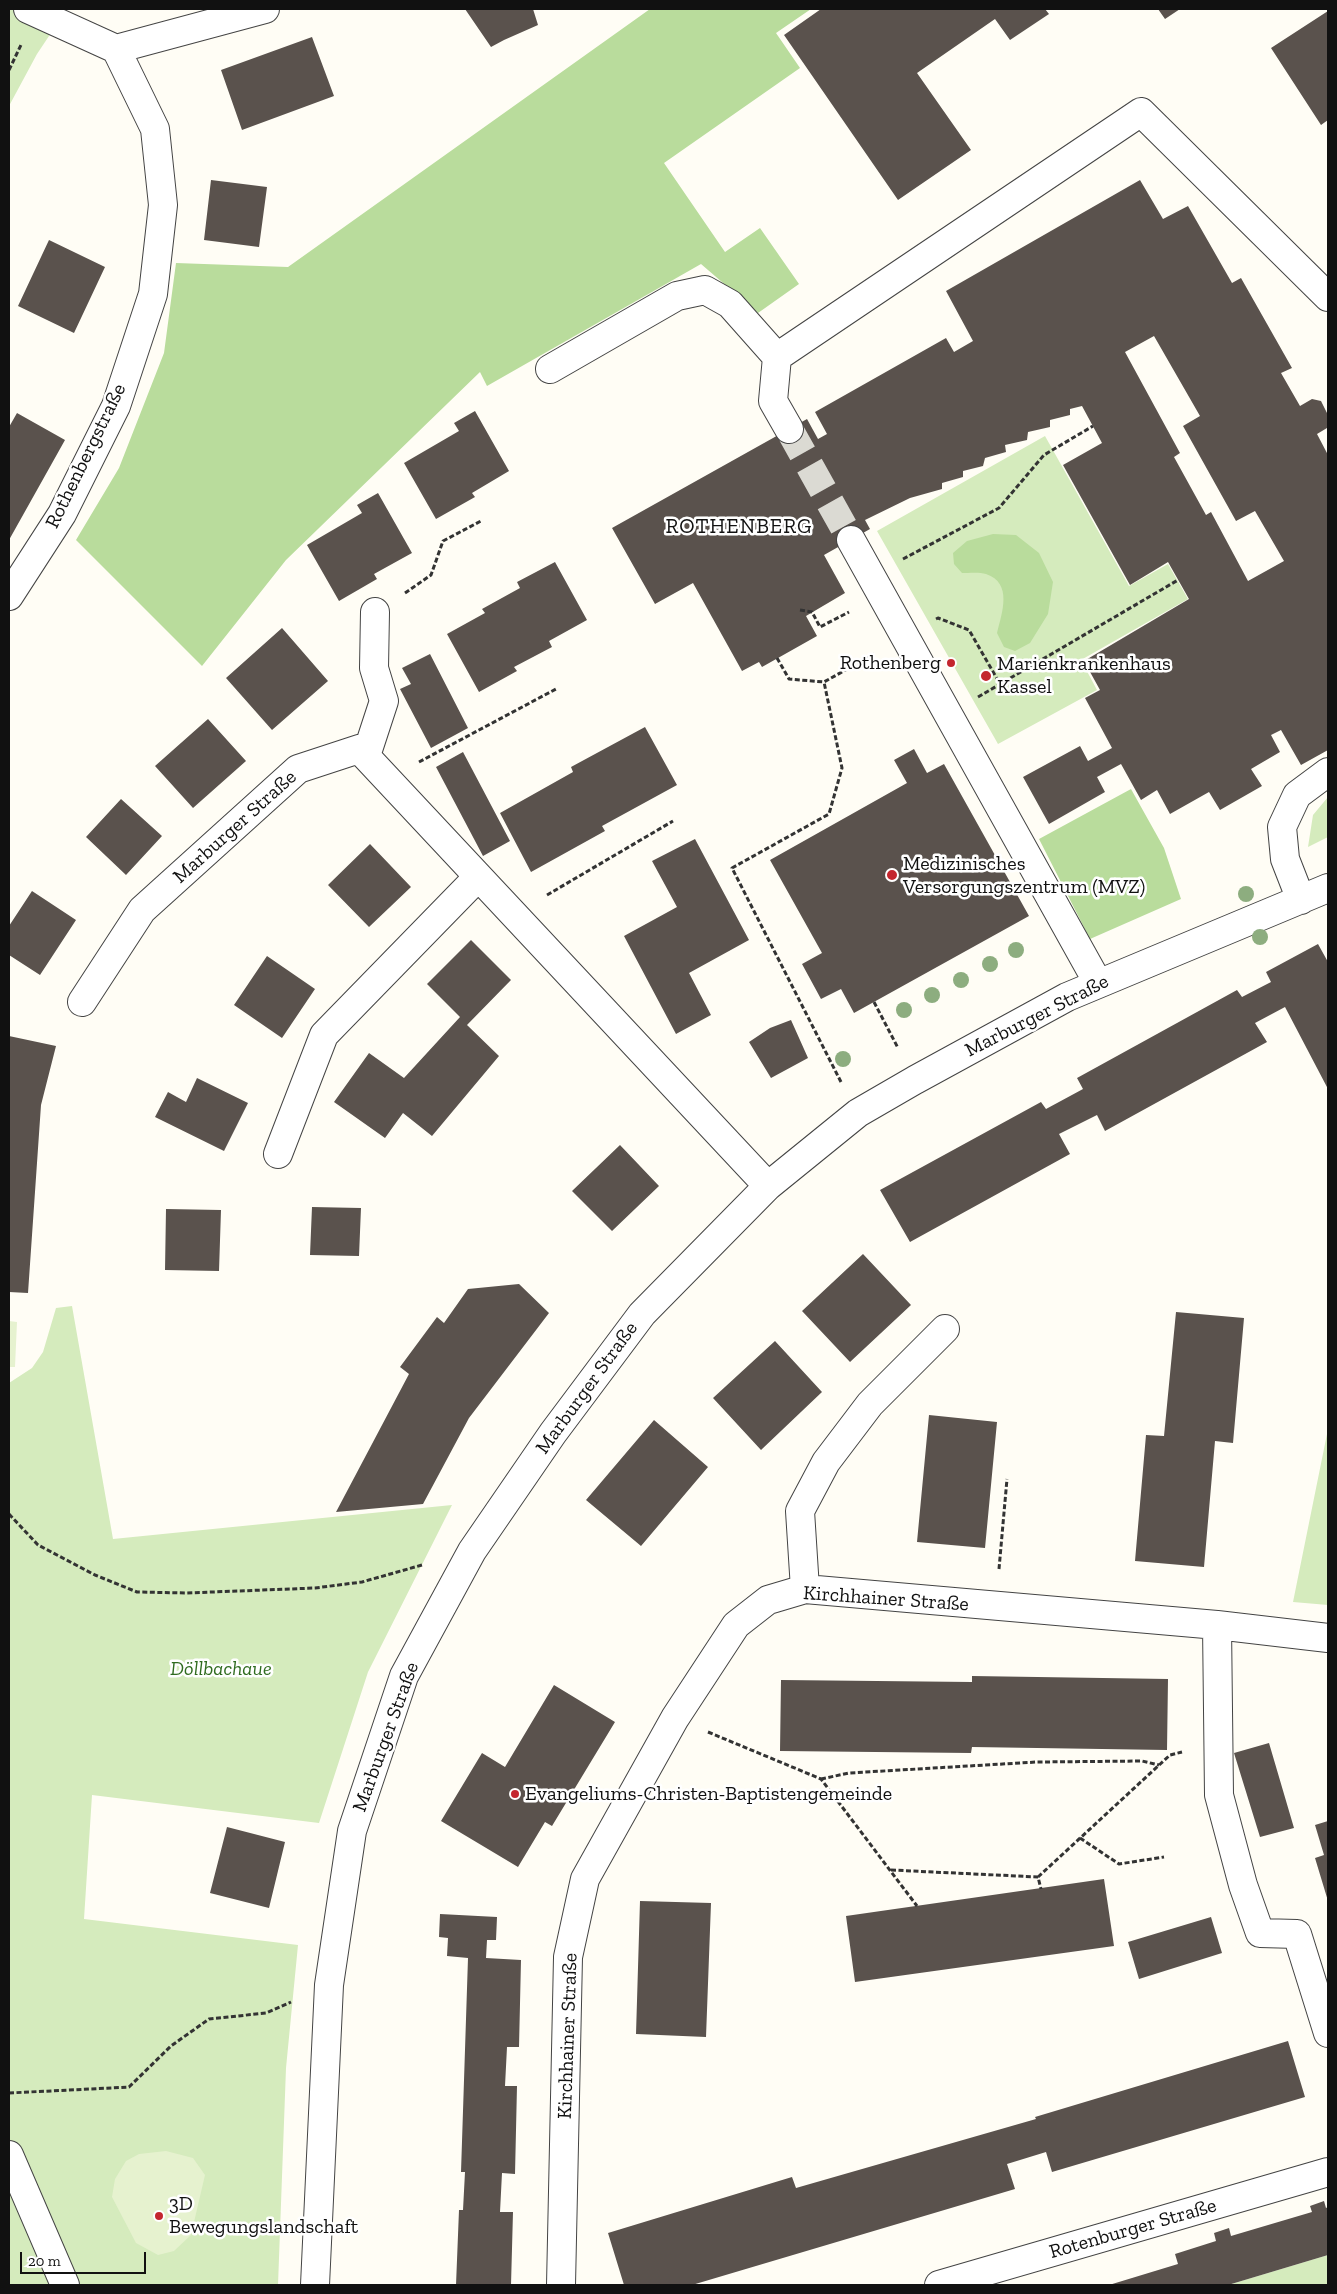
<!DOCTYPE html>
<html>
<head>
<meta charset="utf-8">
<style>
	body { margin:0 }
	#map { position:relative; width:1337px; height:2294px; overflow:hidden; background:#fffdf5; font-family:"Zilla Slab",serif }
	canvas { display:block }
	.frame { position:absolute; inset:0; border:10px solid #111; pointer-events:none }
	.scale { position:absolute; left:20px; top:2252px; width:126px; height:22px; box-sizing:border-box; border:2px solid #111; border-top:0; padding-left:6px; font-size:15px; line-height:18px; white-space:nowrap; color:#111; -webkit-text-stroke:4px #fff; paint-order:stroke }
</style>
</head>
<body>
<div id="map">
<canvas width="1337" height="2294"></canvas>
<div class="frame"></div>
<div class="scale">20 m</div>
</div>
<script>
const context = document.querySelector('canvas').getContext('2d');
context.lineJoin = 'round';
function fillPath(path, color) {
  context.fillStyle = color;
  context.fill(path, 'evenodd');
}
function stroke(path, color, width, dash) {
  context.strokeStyle = color;
  context.lineWidth = width;
  context.lineCap = dash ? 'butt' : 'round';
  context.setLineDash(dash || []);
  context.stroke(path);
}
function drawText(font, color, halo, rows, align = 'center') {
  context.font = font + ' "Zilla Slab",serif';
  context.lineWidth = 5;
  context.setLineDash([]);
  context.textBaseline = 'middle';
  context.strokeStyle = halo;
  context.fillStyle = color;
  for (const [text, x, y, turn = 0] of rows) {
    context.save();
    context.translate(x, y);
    context.rotate((+turn || 0) * Math.PI / 180);
    context.textAlign = isNaN(turn) ? turn : align;
    if (halo) context.strokeText(text, 0, 0);
    context.fillText(text, 0, 0);
    context.restore();
  }
}
fillPath(new Path2D(`
	M9,9H67L37,54L9,106Z
	M1045,436L1129,586L1168,564L1188,599L1081,660L1097,690L998,744L877,531Z
	M1328,797V837L1308,847L1313,815Z
	M72,1306L113,1539L452,1505L368,1672L319,1823L92,1795L84,1919L298,1945L286,2068L278,2285H9V1383L32,1368L43,1352L56,1308Z
	M1328,1429V1605L1293,1602Z
	M1328,2255V2285H1228Z`), '#d5ebbd');
fillPath(new Path2D(`
	M650,9H811L776,33L800,68L664,163L725,252L760,228L799,284L758,313L701,264L487,386L480,372L286,560L202,666L76,540L119,468L164,353L176,263L288,267Z
	M993,534L1016,535L1039,553L1053,582L1048,614L1030,643L1015,651L1004,647L997,633C1002,613 1013,583 986,574C980,572 969,573 962,573L954,564L953,553L967,541Z
	M1131,789L1164,848L1181,899L1090,939L1039,839Z`), '#b9dc9c');
fillPath(new Path2D(`
	M9,1321L17,1322L15,1367H9Z
	M166,2151L193,2158L205,2175L191,2235L174,2251L158,2255L136,2243L112,2197L115,2179L126,2161L139,2154Z`), '#e6f2cf');
fillPath(new Path2D(`
	M465,9H533L538,25L504,40L491,47Z
	M821,9H1045L1049,14L1010,40L995,19L917,73L971,150L898,200L784,35Z
	M1158,9H1180L1165,19Z
	M1328,11V120L1321,125L1271,48Z
	M312,37L334,96L242,130L221,70Z
	M211,180L267,187L259,247L204,240Z
	M1140,180L1163,219L1188,206L1232,283L1241,278L1292,368L1281,373L1300,406L1312,399L1321,401L1328,415L1327,428L1317,434L1328,455V750L1301,765L1281,730L1271,735L1280,752L1251,769L1262,786L1220,810L1209,792L1170,814L1157,790L1141,800L1121,764L1097,777L1105,792L1049,824L1023,777L1080,746L1088,761L1112,748L1085,698L1100,690L1084,661L1189,599L1168,562L1130,585L1063,465L1102,443L1082,406L1070,409V415L1050,420V427L1028,432L1027,440L1005,445L1006,452L985,458L983,466L963,471V477L942,483V489L910,498L865,520L870,529L824,555L845,593L806,616L817,636L762,667L759,662L742,671L693,583L655,604L612,528L807,419L818,439L827,434L815,412L946,338L954,352L973,341L946,291ZM1154,336L1200,416L1183,426L1236,521L1255,511L1284,561L1248,581L1211,512L1206,515L1174,457L1180,453L1125,352Z
	M49,240L105,267L74,333L18,306Z
	M475,411L509,471L472,493L475,497L436,519L404,463L459,431L454,423Z
	M17,413L65,440L9,540V427Z
	M378,493L412,553L374,574L377,579L339,601L307,545L362,513L357,505Z
	M555,562L587,620L549,641L552,647L514,667L517,671L479,692L447,634L485,613L482,609L520,588L517,582Z
	M282,628L328,681L272,730L226,678Z
	M430,654L468,728L431,748L400,689L411,684L402,668Z
	M208,719L246,761L193,808L155,766Z
	M645,727L677,785L602,826L605,831L531,872L500,813L573,772L571,767Z
	M914,749L927,773L944,764L1029,916L854,1013L841,989L821,999L802,964L822,953L770,860L907,783L894,760Z
	M463,752L510,841L483,856L436,767Z
	M121,799L162,836L126,875L86,837Z
	M695,839L749,940L689,973L711,1015L676,1034L624,936L677,907L652,861Z
	M370,844L411,887L369,927L328,885Z
	M32,891L76,920L40,975L9,955V926Z
	M471,940L511,980L467,1025L499,1056L432,1136L403,1113L385,1138L334,1102L369,1053L404,1078L460,1017L427,984Z
	M1318,944L1328,962V1089L1285,1007L1255,1023L1267,1042L1105,1131L1097,1115L1059,1134L1070,1154L910,1242L880,1190L1041,1102L1046,1109L1083,1089L1077,1078L1237,990L1242,997L1271,982L1266,972Z
	M267,956L315,989L282,1038L234,1005Z
	M791,1020L808,1058L771,1078L749,1042L770,1028Z
	M9,1036L56,1046L41,1105L28,1293L9,1292Z
	M197,1078L248,1103L224,1151L155,1117L168,1092L186,1102Z
	M620,1145L659,1186L612,1231L572,1191Z
	M312,1207L361,1208L359,1256L310,1255Z
	M166,1209L221,1210L219,1271L165,1270Z
	M863,1254L911,1305L850,1362L802,1311Z
	M519,1284L549,1313L469,1418L423,1504L336,1512L409,1374L400,1367L437,1317L444,1323L468,1289Z
	M1176,1312L1244,1318L1233,1443L1215,1441L1204,1567L1135,1561L1146,1435L1164,1436Z
	M775,1341L822,1392L761,1450L713,1398Z
	M929,1415L997,1422L985,1548L917,1542Z
	M654,1420L708,1467L641,1546L586,1500Z
	M972,1676L1168,1679L1167,1750L972,1747L971,1753L780,1751L781,1680L972,1682Z
	M554,1685L615,1722L552,1826L545,1822L518,1867L441,1821L482,1753L505,1767Z
	M1269,1743L1294,1828L1260,1837L1234,1753Z
	M1328,1821V1901L1315,1858L1324,1855L1315,1825Z
	M227,1827L285,1842L269,1908L210,1893Z
	M1104,1879L1114,1946L855,1982L846,1916Z
	M640,1901L711,1903L706,2037L636,2034Z
	M440,1914L497,1917L496,1940H487L486,1958L521,1960L519,2047H507L505,2086H517L515,2174L502,2173L500,2212H513L511,2285H456L459,2210H463L465,2172H461L468,1958L447,1956L448,1938L439,1937Z
	M1211,1917L1222,1953L1139,1979L1128,1942Z
	M1288,2041L1305,2097L1052,2172L1046,2152L1007,2164L1015,2189L692,2285H624L608,2233L792,2177L796,2188L1036,2119L1035,2117Z
	M1324,2201L1326,2208L1328,2207V2255L1228,2285H1109L1178,2264L1175,2254L1216,2241L1214,2233L1229,2228L1231,2236L1312,2212L1310,2206Z`), '#5a524d');
stroke(new Path2D(`
	M789,429L851,540`), '#dbdad3', 28, [28, 14]);
const minor = new Path2D(`
	M28,9L116,49L265,9
	M550,369L677,296L705,290L730,304L777,357
	M789,429L773,401L777,357L1141,112L1328,297
	M851,540L1098,983
	M9,596L62,514L116,406L153,294L163,205L155,129L116,49
	M366,756L384,701L374,668L375,612
	M1301,900L1285,859L1282,827L1297,795L1328,772
	M82,1002L142,910L298,769L359,749L768,1186
	M278,1154L324,1035L478,877
	M805,1589L800,1511L826,1462L870,1404L945,1329
	M1217,1625L1219,1795L1243,1885L1260,1933L1297,1934L1328,2033
	M9,2155L65,2285
	M315,2285L329,1985L352,1831L404,1676L472,1551L553,1433L642,1314L768,1186L858,1113L915,1080L1067,997L1328,888
	M561,2285L568,1957L585,1879L675,1718L736,1625L768,1600L805,1589L1217,1625L1328,1638
	M939,2285L1328,2172`);
stroke(minor, '#444', 30);
stroke(new Path2D(`
	M9,70L21,45
	M903,559L999,508L1044,455L1093,426
	M405,593L431,575L443,541L481,521
	M800,610L812,612L820,627L849,612
	M936,619L938,618L969,630L1000,684
	M777,658L789,679L824,682
	M978,697L1178,580
	M419,762L556,689
	M547,895L673,821
	M874,1002L898,1048
	M841,1082L732,868L829,814L842,768L824,682L874,654
	M9,1514L38,1545L95,1575L137,1592L187,1593L315,1588L362,1582L422,1565
	M999,1569L1007,1479
	M708,1732L821,1779L917,1906
	M821,1779L849,1773L1037,1762L1142,1761L1159,1765
	M1080,1838L1119,1864L1164,1857
	M891,1870L1038,1877L1041,1889
	M1038,1877L1170,1755L1182,1752
	M9,2093L129,2087L171,2046L209,2019L266,2013L291,2002`), '#333', 3, [5, 2.5]);
stroke(minor, '#fff', 28);
context.fillStyle = '#8dad7f';
for (const [x, y] of [
	[1246,894],
	[1260,937],
	[1016,950],
	[990,964],
	[961,980],
	[932,995],
	[904,1010],
	[843,1059]
]) {
  context.beginPath();
  context.arc(x, y, 8, 0, 2 * Math.PI);
  context.fill();
}
for (const [x, y, r, color] of [
	[951,663,5,"#c4262e"],
	[986,676,6,"#c4262e"],
	[892,875,6,"#c4262e"],
	[515,1794,5,"#c4262e"],
	[159,2216,5,"#c4262e"]
]) {
  const dot = new Path2D();
  dot.arc(x, y, r, 0, 2 * Math.PI);
  context.fillStyle = color;
  context.fill(dot);
  stroke(dot, '#fff', 2);
}
drawText('20px', '#111', '#fff', [
	["Rothenbergstraße",86,456,-64],
	["Marburger Straße",235,827,-42],
	["Marburger Straße",1037,1016,-27],
	["Marburger Straße",587,1388,-54],
	["Kirchhainer Straße",886,1599,4],
	["Marburger Straße",386,1737,-70],
	["Kirchhainer Straße",568,2036,-88],
	["Rotenburger Straße",1133,2229,-16]
]);
drawText('20px', '#111', '#fff', [
	["Rothenberg",941,663,"right"],
	["Marienkrankenhaus",997,664],
	["Kassel",997,687],
	["Medizinisches",903,864],
	["Versorgungszentrum (MVZ)",903,887],
	["Evangeliums-Christen-Baptistengemeinde",525,1794],
	["3D",169,2204],
	["Bewegungslandschaft",169,2227]
], 'left');
drawText('italic 20px', '#2f6b1f', '#fff', [
	["Döllbachaue",221,1669]
]);
context.letterSpacing = '1px';
drawText('21px', '#111', '#fff', [
	["ROTHENBERG",739,527]
]);
context.letterSpacing = '0px';
</script>
</body>
</html>
